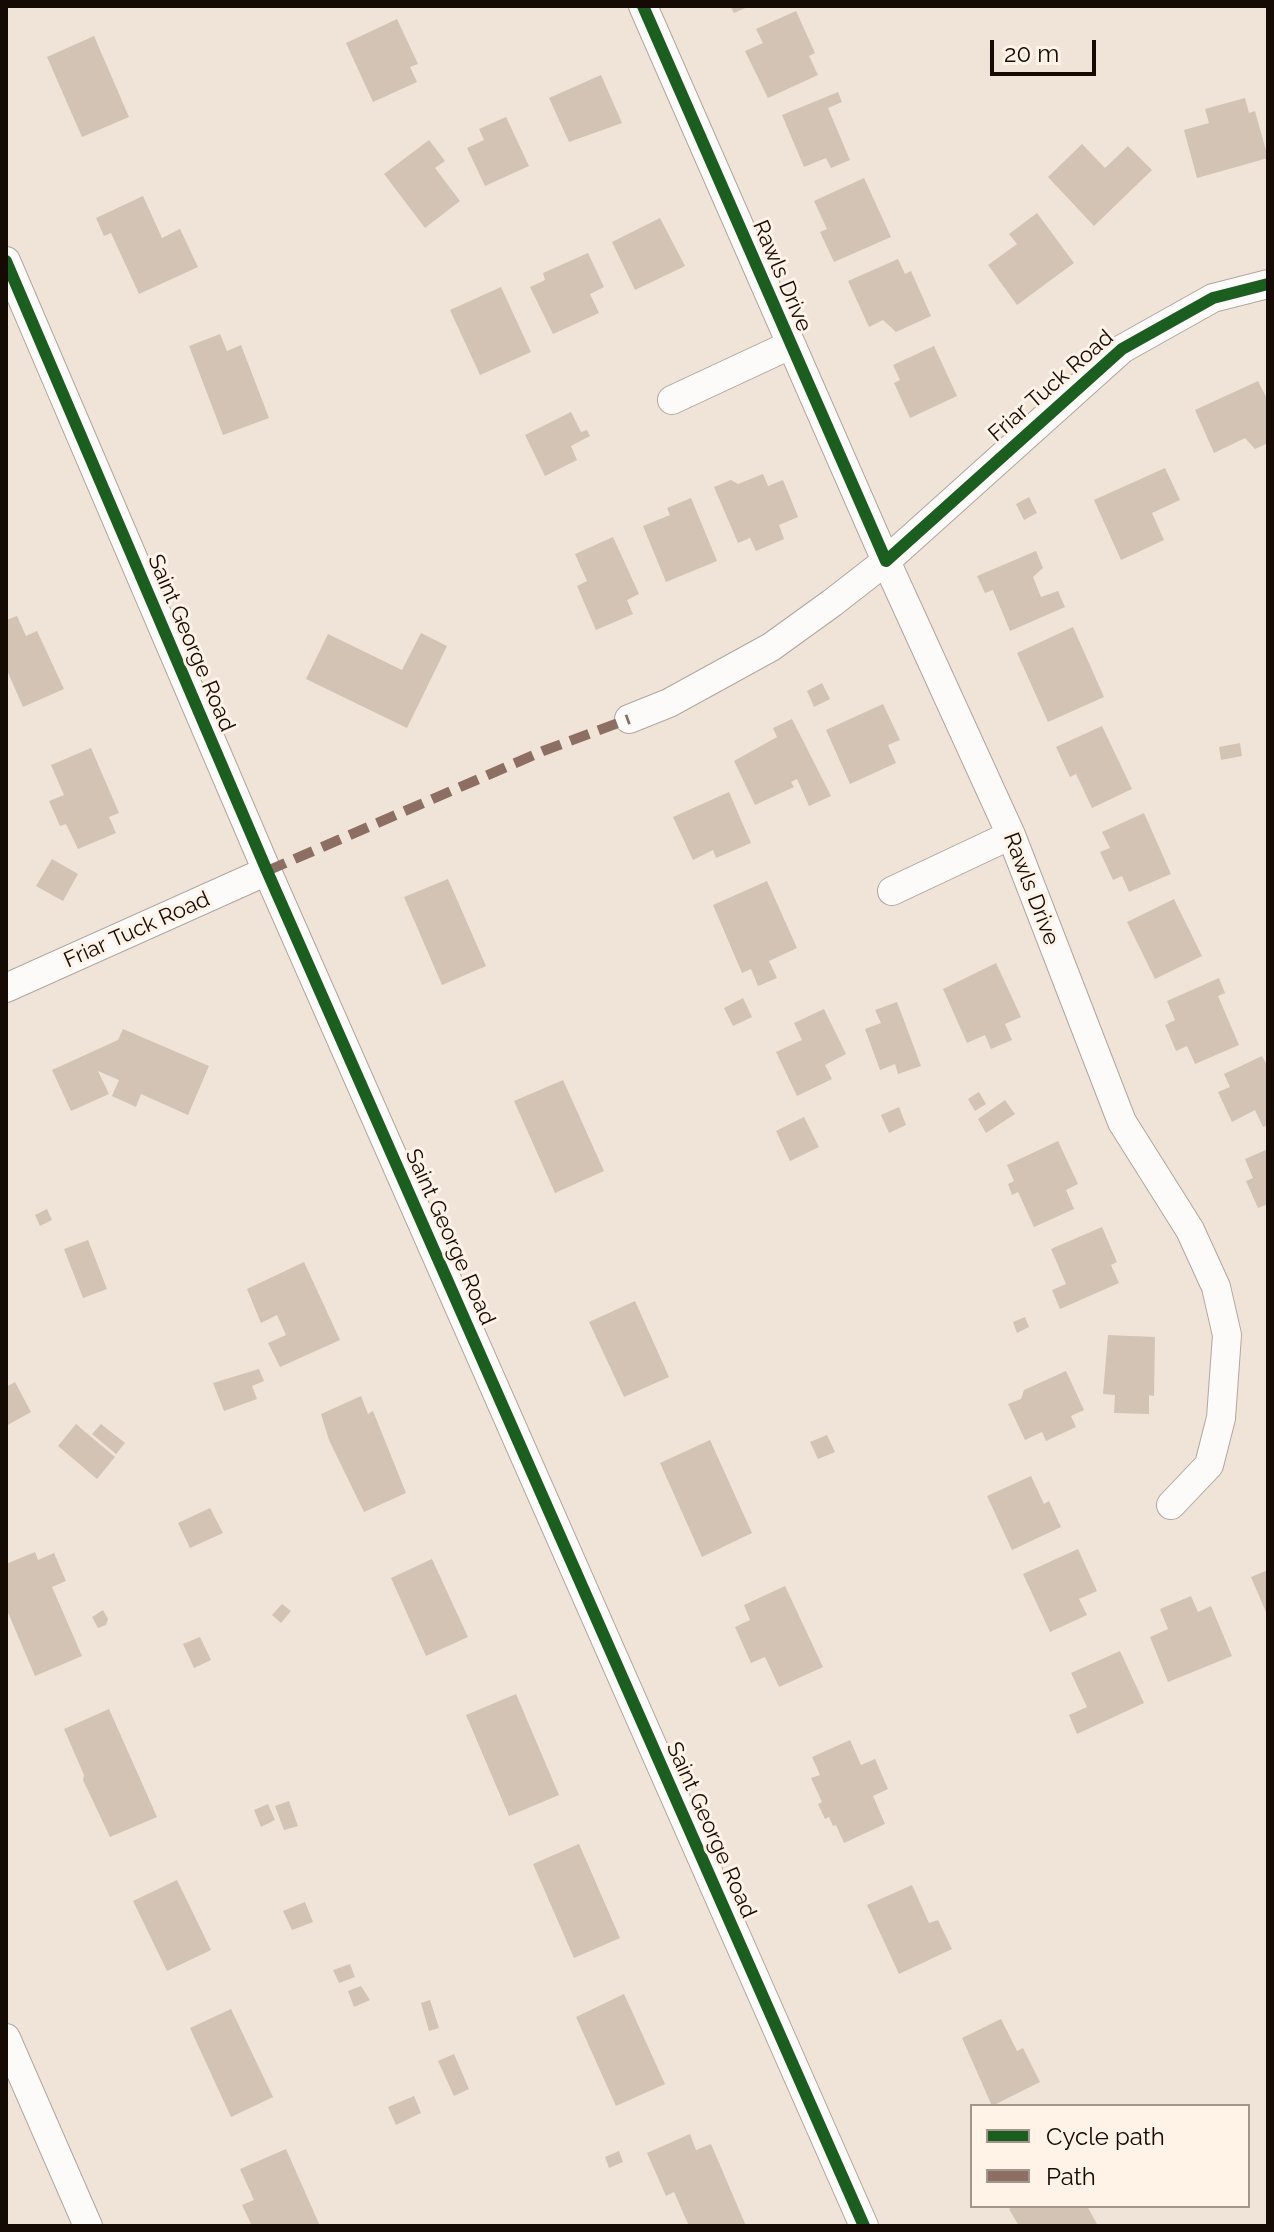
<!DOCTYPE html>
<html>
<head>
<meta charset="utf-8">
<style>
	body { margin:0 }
	#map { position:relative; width:1274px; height:2232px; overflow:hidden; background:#f0e3d8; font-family:Raleway,sans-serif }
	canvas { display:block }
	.frame { position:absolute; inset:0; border:8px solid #150b04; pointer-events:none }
	.legend { position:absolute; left:970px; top:2104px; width:280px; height:104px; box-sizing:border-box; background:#fff2e7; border:2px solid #a1968c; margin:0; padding:10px 14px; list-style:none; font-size:24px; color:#150b04 }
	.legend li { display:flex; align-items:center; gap:16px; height:40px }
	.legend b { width:40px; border:2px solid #a1968c }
	.scale { position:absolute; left:990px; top:40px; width:106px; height:36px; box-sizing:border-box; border:4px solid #150b04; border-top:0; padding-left:10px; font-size:24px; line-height:28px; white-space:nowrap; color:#150b04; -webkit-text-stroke:6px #fff2e7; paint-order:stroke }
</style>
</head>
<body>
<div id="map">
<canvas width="1274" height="2232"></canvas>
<div class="frame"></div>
<ul class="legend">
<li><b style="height:10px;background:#1b5e20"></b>Cycle path</li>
<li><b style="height:10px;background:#8d6e63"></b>Path</li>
</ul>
<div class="scale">20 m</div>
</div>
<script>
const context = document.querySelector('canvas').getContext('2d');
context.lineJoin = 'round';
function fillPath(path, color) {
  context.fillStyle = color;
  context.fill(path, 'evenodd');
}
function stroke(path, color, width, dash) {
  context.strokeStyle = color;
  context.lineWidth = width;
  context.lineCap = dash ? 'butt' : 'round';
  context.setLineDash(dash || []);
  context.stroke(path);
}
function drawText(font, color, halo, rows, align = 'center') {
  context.font = font + ' Raleway,sans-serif';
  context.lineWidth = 6;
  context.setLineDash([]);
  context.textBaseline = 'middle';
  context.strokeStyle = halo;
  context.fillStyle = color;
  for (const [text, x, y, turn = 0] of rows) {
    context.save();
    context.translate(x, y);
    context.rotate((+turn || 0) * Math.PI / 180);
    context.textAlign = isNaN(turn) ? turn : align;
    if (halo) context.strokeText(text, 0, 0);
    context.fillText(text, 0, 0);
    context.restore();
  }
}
fillPath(new Path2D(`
	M730,6H750L734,13Z
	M796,11L815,53L809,56L818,75L768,98L745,51L763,43L756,29Z
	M397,19L418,64L410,67L417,82L373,102L346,43Z
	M94,36L129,117L82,137L47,57Z
	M601,75L622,123L569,142L549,98Z
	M838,92L842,102L828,108L850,160L831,168L826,158L804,167L782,115Z
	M1245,98L1249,113L1255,111L1268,158L1197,178L1184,130L1209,123L1205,109Z
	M506,117L529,166L485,186L467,148L484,140L479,129Z
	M429,140L445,161L435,168L460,201L425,228L384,174Z
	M1082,144L1105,168L1128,146L1152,170L1094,226L1048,177Z
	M864,178L891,237L834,262L820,232L827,229L814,201Z
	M143,196L162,238L180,229L198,267L139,294L111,233L104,236L96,218Z
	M1037,213L1074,263L1017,305L988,265L1017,244L1009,234Z
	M660,218L685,266L635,290L612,242Z
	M588,253L604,287L590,294L599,313L553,334L530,287L545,280L543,273Z
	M898,259L905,274L911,271L931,316L896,332L883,320L869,327L848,281Z
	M501,287L531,352L480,375L450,310Z
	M220,334L227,351L241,345L269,418L223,435L189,346Z
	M934,346L957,396L910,418L894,383L900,380L893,365Z
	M1258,381L1268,401V443L1255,449L1245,438L1214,453L1195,410Z
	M571,412L581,432L587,430L590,436L571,446L577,460L545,476L525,435Z
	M1165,468L1180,500L1152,513L1164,540L1121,560L1094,500Z
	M763,474L768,486L783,480L798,517L779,525L784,539L756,551L750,538L738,543L714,487L731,480L738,484Z
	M1029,497L1037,513L1024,520L1016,504Z
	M691,498L717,561L666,582L643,526L670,515L667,508Z
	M613,537L639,594L627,600L633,614L596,630L577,586L587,581L575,554Z
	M1036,551L1043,568L1033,577L1041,597L1058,591L1065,607L1010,631L993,590L985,593L977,576Z
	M17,616L26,636L37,631L64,689L23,707L6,668V620Z
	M1073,627L1104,697L1048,722L1017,653Z
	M421,633L447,646L407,728L306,679L328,634L402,670Z
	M822,683L830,699L814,707L807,691Z
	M883,704L900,740L888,745L896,763L850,784L826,730Z
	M792,719L831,796L809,806L797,779L791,782L794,787L755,805L734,761L777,737L773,728Z
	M1102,726L1132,789L1092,808L1076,774L1070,777L1056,747Z
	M1240,743L1242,756L1221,760L1219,747Z
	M91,748L119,813L109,817L116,833L78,849L66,824L60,826L49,801L64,795L51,765Z
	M729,792L751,843L716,858L713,850L693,860L673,817Z
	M1144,813L1171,874L1129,892L1122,876L1113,880L1100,852L1110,848L1102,832Z
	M52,859L78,874L63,901L36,886Z
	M448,879L486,966L442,985L404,897Z
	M767,881L797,948L769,961L777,978L758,986L751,969L742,973L713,905Z
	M1174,899L1202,956L1155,979L1127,922Z
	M996,963L1021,1017L1005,1024L1012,1040L991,1049L985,1035L967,1043L943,989Z
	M1219,978L1225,993L1218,996L1239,1045L1195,1064L1187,1046L1176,1051L1165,1025L1175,1020L1167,1001Z
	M743,998L752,1017L733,1026L724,1008Z
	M897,1002L921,1066L898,1074L895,1064L880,1070L865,1029L881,1023L875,1010Z
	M824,1009L846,1054L825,1065L832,1079L797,1096L776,1052L802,1040L794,1023Z
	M123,1029L209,1066L188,1115L141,1094L136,1107L112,1096L119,1080L98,1071L109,1094L71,1111L52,1070L118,1040Z
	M1262,1056L1268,1067V1125L1263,1127L1255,1110L1232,1122L1218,1092L1230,1087L1224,1074Z
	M563,1080L604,1171L555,1193L514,1101Z
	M979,1092L986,1104L975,1111L968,1099Z
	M1005,1100L1015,1114L986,1133L978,1119Z
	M899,1107L906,1125L889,1133L881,1115Z
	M804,1117L819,1147L790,1161L776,1131Z
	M1058,1141L1078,1184L1066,1190L1074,1209L1034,1227L1018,1192L1012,1195L1008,1184L1014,1181L1007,1165Z
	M1268,1149V1204L1258,1208L1246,1181L1253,1178L1245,1159Z
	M47,1209L52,1220L40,1226L35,1215Z
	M1102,1227L1117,1262L1111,1265L1119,1283L1060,1309L1052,1290L1066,1284L1051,1249Z
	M88,1240L107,1289L83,1298L64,1249Z
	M304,1262L340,1340L280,1367L268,1343L286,1335L277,1315L261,1323L247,1289Z
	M635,1301L669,1377L624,1397L589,1322Z
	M1025,1317L1029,1327L1017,1333L1013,1322Z
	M1108,1335L1155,1337L1154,1396L1149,1395V1414L1114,1413L1115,1395L1103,1394Z
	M259,1369L264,1381L252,1386L257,1399L224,1411L213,1383Z
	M1066,1371L1084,1410L1071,1416L1076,1427L1046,1441L1042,1432L1025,1440L1008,1404L1021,1399L1024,1390Z
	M15,1382L31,1412L6,1426V1387Z
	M361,1396L368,1414L373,1411L406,1493L364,1512L329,1440L321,1414Z
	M76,1424L115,1457L97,1479L58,1446Z
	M101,1424L125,1443L116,1454L92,1434Z
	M827,1435L835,1452L818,1459L810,1442Z
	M710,1440L752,1533L702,1557L660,1463Z
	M1031,1476L1044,1504L1049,1501L1061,1527L1012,1550L987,1496Z
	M210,1508L223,1533L190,1548L178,1523Z
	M1078,1549L1097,1591L1079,1599L1087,1615L1050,1632L1023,1574Z
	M35,1552L38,1560L54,1553L66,1581L52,1587L82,1656L35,1676L6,1608V1564Z
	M432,1559L468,1637L426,1656L391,1578Z
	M1268,1570V1617L1251,1577Z
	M785,1586L823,1667L779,1687L765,1657L751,1663L735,1627L750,1620L744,1605Z
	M1191,1596L1198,1612L1211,1606L1232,1656L1168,1682L1150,1637L1168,1629L1160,1609Z
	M282,1604L291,1611L281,1623L272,1615Z
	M103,1610L108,1619L106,1625L98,1628L92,1617Z
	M200,1637L211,1660L194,1668L183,1644Z
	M1120,1651L1144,1703L1077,1734L1069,1715L1087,1707L1071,1673Z
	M516,1694L559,1795L509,1816L466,1715Z
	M109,1709L157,1817L110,1837L83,1780L84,1775L64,1729Z
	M850,1740L861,1765L875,1759L888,1789L873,1796L885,1824L844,1843L836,1825L833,1826L829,1817L825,1819L818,1804L822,1802L811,1778L820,1775L812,1757Z
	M289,1801L298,1826L284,1830L275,1806Z
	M268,1804L275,1820L261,1827L254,1810Z
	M579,1844L620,1938L574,1958L533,1864Z
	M177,1880L211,1950L167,1971L133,1901Z
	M912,1885L929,1923L938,1920L952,1949L899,1974L867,1905Z
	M305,1902L313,1922L292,1930L283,1911Z
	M350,1964L355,1977L339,1983L333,1970Z
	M361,1986L370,2000L354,2007L348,1991Z
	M624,1994L665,2084L616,2106L576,2017Z
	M430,2000L439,2028L429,2031L421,2003Z
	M231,2009L273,2097L231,2117L190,2028Z
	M1001,2019L1017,2051L1023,2048L1040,2082L992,2106L962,2038Z
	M454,2054L469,2089L454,2096L438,2061Z
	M414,2096L421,2113L396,2125L388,2107Z
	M690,2134L696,2150L711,2144L746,2226H689L674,2192L666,2196L647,2153Z
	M286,2149L320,2226H252L242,2205L254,2200L240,2169Z
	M619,2151L623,2162L609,2168L605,2157Z
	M1014,2206H1087L1098,2226H1019L1009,2209Z`), '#d2c3b5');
const minor = new Path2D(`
	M643,6L886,561L1011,835L1122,1122L1190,1230L1216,1287L1227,1335L1221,1418L1209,1465L1171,1505
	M6,261L267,871L864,2226
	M672,400L790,345
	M629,719L669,703L771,647L832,603L886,561L1122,349L1213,298L1268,284
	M892,891L1011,835
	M6,988L267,871
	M6,2038L88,2226`);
stroke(minor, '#b1a69d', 30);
stroke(minor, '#fdfbf9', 28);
stroke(new Path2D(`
	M267,871L543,751L629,719`), '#8d6e63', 10, [20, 10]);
stroke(new Path2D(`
	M643,6L886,561L1122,349L1213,298L1268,284
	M6,261L267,871L864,2226`), '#1b5e20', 12);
drawText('22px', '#150b04', '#fff2e7', [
	["Rawls Drive",782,276,67],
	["Friar Tuck Road",1051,386,-41],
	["Saint George Road",191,643,67],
	["Rawls Drive",1031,889,69],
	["Friar Tuck Road",137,930,-24],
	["Saint George Road",450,1237,66],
	["Saint George Road",711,1830,66]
]);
</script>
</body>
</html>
